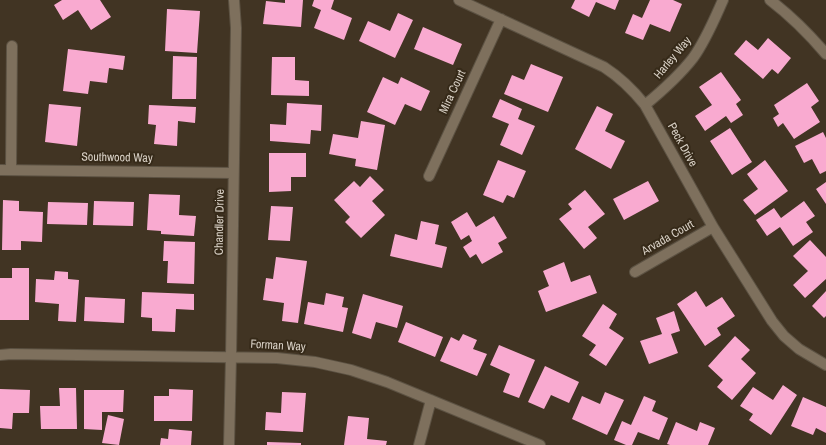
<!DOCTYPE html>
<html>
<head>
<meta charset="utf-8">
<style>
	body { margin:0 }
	canvas { display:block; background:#413423 }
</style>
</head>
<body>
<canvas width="826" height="445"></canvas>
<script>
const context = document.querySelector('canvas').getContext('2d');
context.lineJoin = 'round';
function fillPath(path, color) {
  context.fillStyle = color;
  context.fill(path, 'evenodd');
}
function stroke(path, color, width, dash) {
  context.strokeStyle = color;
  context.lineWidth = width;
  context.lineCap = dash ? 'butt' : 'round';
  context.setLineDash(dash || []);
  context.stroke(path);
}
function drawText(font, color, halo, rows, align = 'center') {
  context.font = font + ' "Archivo Narrow",sans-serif';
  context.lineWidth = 4;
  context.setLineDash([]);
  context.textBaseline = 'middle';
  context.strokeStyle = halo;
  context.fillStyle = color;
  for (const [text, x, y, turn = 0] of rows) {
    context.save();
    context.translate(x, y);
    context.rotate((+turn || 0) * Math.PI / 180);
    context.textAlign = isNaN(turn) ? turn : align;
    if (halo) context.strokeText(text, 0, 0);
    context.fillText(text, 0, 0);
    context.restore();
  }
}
fillPath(new Path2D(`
	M62,0H100L111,17L91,30L78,10L63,20L54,5Z
	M285,0H303L301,27L263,24L266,1L285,3Z
	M314,0H334L331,9L352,18L344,40L314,28L321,10L312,6Z
	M575,0H619L615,10L596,2L589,17L571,8Z
	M650,0H673L682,4L670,32L650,24L643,40L625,33L633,14L642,18Z
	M167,9L200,11L197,53L165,51Z
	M398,13L413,20L395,58L359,41L368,21L390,31Z
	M423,27L462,44L453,65L414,49Z
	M768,38L791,58L778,74L772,69L763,79L734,54L746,40L758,50Z
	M68,49L125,56L123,70L109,68L107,83L90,81L88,94L63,91Z
	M173,56L197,57L196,99H172Z
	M272,57H295V80L309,81V96L271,95Z
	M531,64L563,77L548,112L504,94L512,75L524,80Z
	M721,72L741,100L736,104L743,115L731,123L726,116L705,131L695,116L712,105L699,87Z
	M383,77L398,84L401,77L430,91L421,111L405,104L395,125L367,112Z
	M807,83L819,101L811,107L820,122L794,139L783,123L778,127L773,118L779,114L774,105Z
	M500,99L522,109L518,119L535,126L522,155L500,145L509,124L492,117Z
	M287,103L322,105L321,131L311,130L310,144L270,141V124L286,125Z
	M49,104L81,107L77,146L45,142Z
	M149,105L196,107L195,123L178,121L177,146L154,144L156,125L148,124Z
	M597,106L613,114L605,131L625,141L611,169L575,149Z
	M361,121L385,125L377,170L355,166L356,159L329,154L333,134L358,138Z
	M730,128L752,162L732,175L710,141Z
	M823,132L826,138V171L820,174L812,159L804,163L795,146Z
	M269,153H306V177H291V191L269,192Z
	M498,160L526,171L514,198L507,195L503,203L483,195Z
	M765,160L788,191L755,215L743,200L758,189L747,174Z
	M370,176L384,190L372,201L385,215L361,238L345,222L350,217L334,200L354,181L360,187Z
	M648,181L659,201L624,220L613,199Z
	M826,182V204L816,189Z
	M585,190L605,214L588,227L597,238L584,249L559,219L572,209L568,204Z
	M149,194L180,195L179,215L196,216L194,236L161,234V231L147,230Z
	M3,200L19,201V211L43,212L42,242L21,241V250H2Z
	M94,201L134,202L133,226L93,225Z
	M804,201L815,216L806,222L813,232L793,246L780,227L767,236L756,220L774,208L781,218Z
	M48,202L88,203L87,225L47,224Z
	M271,206L293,207L290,241L268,240Z
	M467,212L476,227L494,216L507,238L498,243L503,252L482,264L476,254L470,258L463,247L472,241L469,235L461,240L451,222Z
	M421,221L439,225L435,244L447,247L442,268L390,256L395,234L417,240Z
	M810,240L826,257V279L805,298L793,285L808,271L793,256Z
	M164,241L195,242L194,284L167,283L168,261H163Z
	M276,257L307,261L298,323L282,321L284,303L263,300L266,278L273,279Z
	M564,262L571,282L590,275L597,293L546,312L538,291L549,286L543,271Z
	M12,268H29V320H0V278H12Z
	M55,271L68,272V279L79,280L76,322L58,321L59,304L35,302L36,279L54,280Z
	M696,291L706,307L722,297L735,316L717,328L721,335L705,346L677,304Z
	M826,291V316L824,318L812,306Z
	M142,292L194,294V310L176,309L175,332L152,331V318L141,317Z
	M326,293L344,297L342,307L348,308L343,332L304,324L308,302L324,305Z
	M363,294L403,306L397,328L376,322L371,339L352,333Z
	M85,297L125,299L124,323L84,321Z
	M603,304L617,314L609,328L624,338L606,366L589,355L596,345L582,336Z
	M674,311L680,331L671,334L678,353L649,364L640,341L662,334L656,318Z
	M406,322L443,337L435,357L398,342Z
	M463,334L477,340L473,349L487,354L477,376L440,361L451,337L459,341Z
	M735,336L750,350L741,359L756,373L732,400L717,387L723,380L708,366Z
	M499,345L535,360L519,398L503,392L510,374L490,365Z
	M545,366L579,382L569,403L551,395L544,409L528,402Z
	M783,385L797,395L771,435L749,420L753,414L740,406L753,387L773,400Z
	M59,388H76L77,429H41L40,406H60Z
	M0,389L30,390L29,413H13L12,429L0,428Z
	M169,389L193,390L192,421H154V396H169Z
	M84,390H124L123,412H102V430L84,429Z
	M282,392L306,393L303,432L265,430L266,412L281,413Z
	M605,392L624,400L607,435L572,419L582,396L600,404Z
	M644,396L656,401L652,411L668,418L659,440L638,432L632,445H626L614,440L622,421L631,425Z
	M803,397L826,407V433L816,428L813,435L791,426Z
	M108,415L124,419L119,445L102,443Z
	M348,416L369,418L367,439L387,441L386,445H344Z
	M676,422L697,431L700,422L715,428L708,445H670L667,444Z
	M169,429L192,431L191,445H160L161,438L168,439Z
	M267,442L301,443V445H267Z`), '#f9aad0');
const minor = new Path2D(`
	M459,0L604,67C621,78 633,90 645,105L713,227L772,321L784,336L799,349L826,365
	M770,0C791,16 809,34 826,54
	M645,105C662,91 679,76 693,58C706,40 714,20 723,0
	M11,169L12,46
	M0,170L233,173
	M429,176L501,19
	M635,272L713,227
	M0,355L11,354L277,358L315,362L351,370L387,382L540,445
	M229,445L231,357L236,28L234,0
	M419,445L431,400`);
stroke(minor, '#5c5243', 12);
stroke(minor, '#7e705d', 10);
drawText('12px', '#d9d1c6', '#362a19', [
	["Harley Way",673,58,-50],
	["Mira Court",453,92,-65],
	["Peck Drive",682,145,61],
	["Southwood Way",117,158,1],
	["Chandler Drive",220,222,-89],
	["Arvada Court",668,238,-30],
	["Forman Way",278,346,3]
]);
</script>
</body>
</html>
